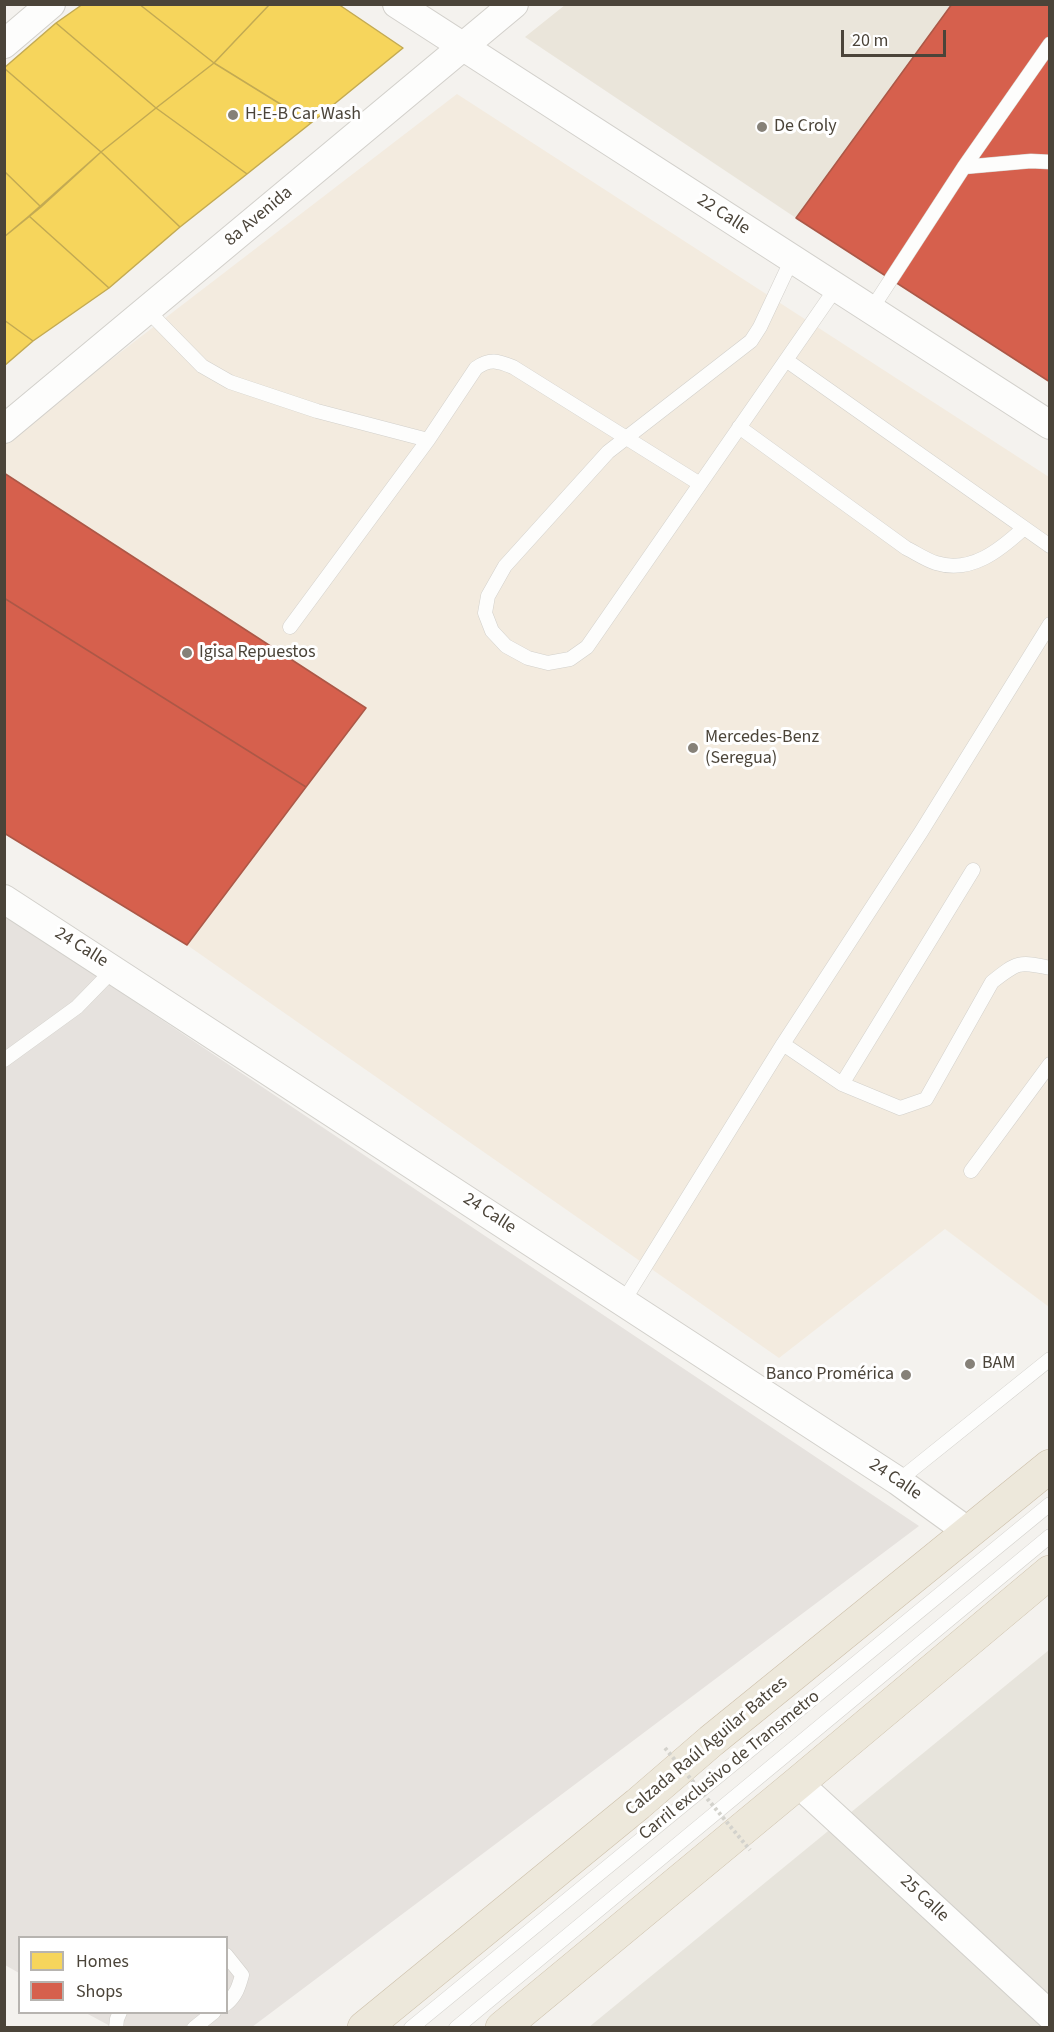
<!DOCTYPE html>
<html>
<head>
<meta charset="utf-8">
<style>
	body { margin:0 }
	#map { position:relative; width:1054px; height:2032px; overflow:hidden; background:#f4f2ee; font-family:"Source Sans 3",sans-serif }
	canvas { display:block }
	.frame { position:absolute; inset:0; border:6px solid #4b4439; pointer-events:none }
	.legend { position:absolute; left:18px; top:1936px; width:210px; height:78px; box-sizing:border-box; background:#fff; border:2px solid #b7b4b0; margin:0; padding:8px 10px; list-style:none; font-size:18px; color:#4b4439 }
	.legend li { display:flex; align-items:center; gap:12px; height:30px }
	.legend b { width:30px; border:2px solid #b7b4b0 }
	.scale { position:absolute; left:841px; top:30px; width:105px; height:27px; box-sizing:border-box; border:3px solid #4b4439; border-top:0; padding-left:8px; font-size:18px; line-height:21px; white-space:nowrap; color:#4b4439; -webkit-text-stroke:4px #fff; paint-order:stroke }
</style>
</head>
<body>
<div id="map">
<canvas width="1054" height="2032"></canvas>
<div class="frame"></div>
<ul class="legend">
<li><b style="height:16px;background:#f6d55c"></b>Homes</li>
<li><b style="height:16px;background:#d6604d"></b>Shops</li>
</ul>
<div class="scale">20 m</div>
</div>
<script>
const context = document.querySelector('canvas').getContext('2d');
context.lineJoin = 'round';
function fillPath(path, color) {
  context.fillStyle = color;
  context.fill(path, 'evenodd');
}
function stroke(path, color, width, dash) {
  context.strokeStyle = color;
  context.lineWidth = width;
  context.lineCap = dash ? 'butt' : 'round';
  context.setLineDash(dash || []);
  context.stroke(path);
}
function drawText(font, color, halo, rows, align = 'center') {
  context.font = font + ' "Source Sans 3",sans-serif';
  context.lineWidth = 6;
  context.setLineDash([]);
  context.textBaseline = 'middle';
  context.strokeStyle = halo;
  context.fillStyle = color;
  for (const [text, x, y, turn = 0] of rows) {
    context.save();
    context.translate(x, y);
    context.rotate((+turn || 0) * Math.PI / 180);
    context.textAlign = isNaN(turn) ? turn : align;
    if (halo) context.strokeText(text, 0, 0);
    context.fillText(text, 0, 0);
    context.restore();
  }
}
fillPath(new Path2D(`
	M1049,1650V2027H589Z`), '#e7e4dc');
fillPath(new Path2D(`
	M457,94L1049,477V1307L945,1229L779,1358L187,945L366,708L5,473V441Z`), '#f3ebdf');
fillPath(new Path2D(`
	M5,915L919,1526L252,2027H112L86,2013L226,2012V1938H20L19,1973L5,1965Z`), '#e6e2de');
fillPath(new Path2D(`
	M565,5H953L796,218L525,37Z`), '#eae5da');
const homes = new Path2D(`
	M83,4H139L214,63L156,108L56,23Z
	M139,4H270L214,63Z
	M270,4H338L403,48L311,123L214,63Z
	M56,23L156,108L101,152L4,68Z
	M214,63L311,123L247,174L156,108Z
	M4,68L101,152L41,207L4,171Z
	M156,108L247,174L180,227L101,152Z
	M101,152L180,227L109,288L29,216Z
	M4,171L41,207L4,237Z
	M29,216L109,288L33,341L4,320V237Z
	M4,320L33,341L4,366Z`);
fillPath(homes, '#f6d55c');
stroke(homes, '#c3aa52', 1.5);
const shops = new Path2D(`
	M952,4H1050V382L796,218Z
	M4,473L366,708L306,787L4,598Z
	M4,598L306,787L187,945L4,833Z`);
fillPath(shops, '#d6604d');
stroke(shops, '#ac5847', 1.5);
const lane = new Path2D(`
	M964,167L1031,161L1050,162
	M792,259L760,327L751,341L608,452L505,566L488,596L485,613L492,631L506,646L528,658L548,663L570,659L587,647L836,288
	M147,310L202,366L230,382L317,411L428,440
	M871,310L964,167L1050,44
	M786,360L1050,546
	M739,427L906,548C916,553 926,560 936,563C971,574 1000,550 1024,528
	M1050,624L921,832L783,1044L842,1084L900,1108L926,1099L992,982C1017,962 1019,961 1050,968
	M290,627L428,440L476,368C490,358 498,361 513,367L700,484
	M4,1060L77,1007L114,969
	M842,1084L973,870
	M971,1171L1050,1064
	M623,1302L783,1044
	M898,1481L1050,1359
	M226,1955L242,1975C239,1986 236,1996 226,2004
	M116,2028L117,2019L120,2012
	M194,2028L214,2012
	M411,2028L1050,1504
	M456,2028L1050,1536`);
const street = new Path2D(`
	M397,4L1050,425
	M4,44L51,4
	M4,429L514,4
	M4,899L898,1481L970,1533
	M798,1783L1050,2015`);
const highway = new Path2D(`
	M364,2028L638,1804L711,1741L1050,1466
	M502,2028L798,1783L1050,1572`);
stroke(lane, '#d2d0cb', 15);
stroke(street, '#d2d0cb', 30);
stroke(highway, '#ccbfa9', 34);
stroke(lane, '#fdfdfc', 14);
stroke(street, '#fdfdfc', 28);
stroke(highway, '#ede8db', 33);
stroke(new Path2D(`
	M665,1748L750,1850`), '#d3d2cc', 4, [3, 3]);
for (const [x, y, r, color] of [
	[233,115,6,"#868178"],
	[762,127,6,"#868178"],
	[187,653,6,"#868178"],
	[693,748,6,"#868178"],
	[970,1364,6,"#868178"],
	[906,1375,6,"#868178"]
]) {
  const dot = new Path2D();
  dot.arc(x, y, r, 0, 2 * Math.PI);
  context.fillStyle = color;
  context.fill(dot);
  stroke(dot, '#fff', 2);
}
drawText('18px', '#4b4439', '#fff', [
	["H-E-B Car Wash",245,115],
	["De Croly",774,127],
	["Igisa Repuestos",199,653],
	["Mercedes-Benz",705,738],
	["(Seregua)",705,759],
	["BAM",982,1364],
	["Banco Promérica",894,1375,"right"]
], 'left');
drawText('18px', '#4b4439', '#fff', [
	["22 Calle",723,215,33],
	["8a Avenida",259,217,-40],
	["24 Calle",81,948,32],
	["24 Calle",489,1214,33],
	["24 Calle",895,1480,34],
	["Calzada Raúl Aguilar Batres",707,1747,-40],
	["Carril exclusivo de Transmetro",730,1766,-39],
	["25 Calle",924,1899,43]
]);
</script>
</body>
</html>
